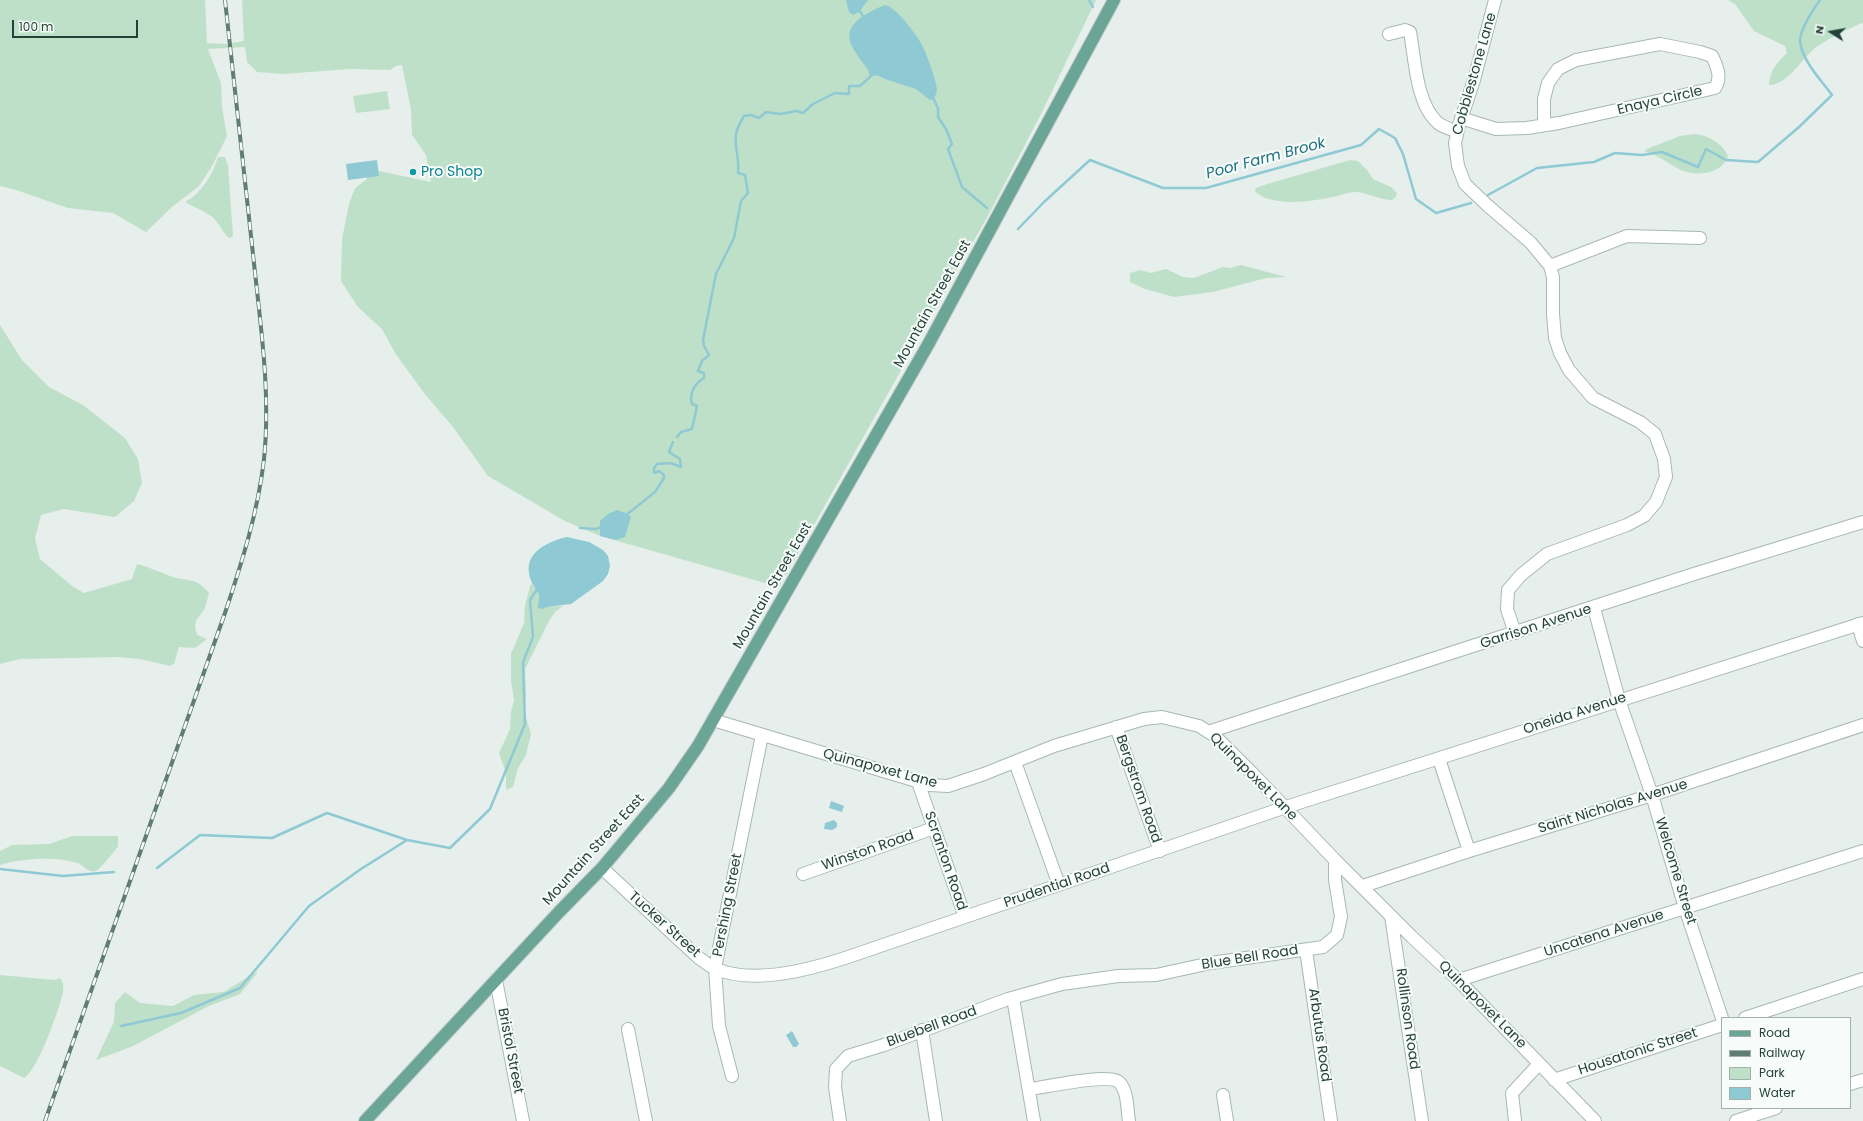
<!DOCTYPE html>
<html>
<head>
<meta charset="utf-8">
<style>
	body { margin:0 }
	#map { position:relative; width:1863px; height:1121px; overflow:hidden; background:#e6efeb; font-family:Poppins,sans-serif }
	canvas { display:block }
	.legend { position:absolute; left:1721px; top:1017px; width:130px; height:92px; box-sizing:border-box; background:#f7fbf9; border:1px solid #a3b1ad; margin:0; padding:5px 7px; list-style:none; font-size:12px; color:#24423a }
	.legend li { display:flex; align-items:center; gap:8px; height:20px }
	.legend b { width:20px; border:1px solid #a3b1ad }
	.north { position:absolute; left:1811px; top:12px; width:40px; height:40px; -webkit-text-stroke:3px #f7fbf9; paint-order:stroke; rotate:281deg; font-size:11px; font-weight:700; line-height:16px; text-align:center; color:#24423a }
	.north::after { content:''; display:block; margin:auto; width:14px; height:18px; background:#24423a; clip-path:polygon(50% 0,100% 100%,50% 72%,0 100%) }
	.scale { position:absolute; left:12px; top:20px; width:126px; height:18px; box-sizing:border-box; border:2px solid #24423a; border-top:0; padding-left:5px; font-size:12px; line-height:14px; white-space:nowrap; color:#24423a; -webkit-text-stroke:3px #f7fbf9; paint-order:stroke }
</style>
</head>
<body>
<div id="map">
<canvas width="1863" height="1121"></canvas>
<ul class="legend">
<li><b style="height:5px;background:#6aa596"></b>Road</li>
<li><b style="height:5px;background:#5f7d75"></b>Railway</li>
<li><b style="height:11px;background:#bfe0c8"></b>Park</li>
<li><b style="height:11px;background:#8ec9d4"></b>Water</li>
</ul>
<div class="north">N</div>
<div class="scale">100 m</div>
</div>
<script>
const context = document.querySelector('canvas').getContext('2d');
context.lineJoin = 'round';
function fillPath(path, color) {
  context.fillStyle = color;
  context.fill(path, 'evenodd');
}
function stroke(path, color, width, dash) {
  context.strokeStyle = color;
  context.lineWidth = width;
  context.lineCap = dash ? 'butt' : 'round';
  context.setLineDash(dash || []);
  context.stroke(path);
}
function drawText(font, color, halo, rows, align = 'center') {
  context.font = font + ' Poppins,sans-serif';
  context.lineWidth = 4;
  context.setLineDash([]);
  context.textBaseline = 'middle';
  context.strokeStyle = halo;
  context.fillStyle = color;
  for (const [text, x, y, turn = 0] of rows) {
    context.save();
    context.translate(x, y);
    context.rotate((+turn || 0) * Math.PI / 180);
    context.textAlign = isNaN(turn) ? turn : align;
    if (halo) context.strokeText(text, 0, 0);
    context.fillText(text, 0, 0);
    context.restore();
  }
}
fillPath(new Path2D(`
	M0,0H205L207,43L227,44L244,41L242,0H1096L1041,114L990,212L779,587L600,536L565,521L488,476L453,427L424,393L395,353L382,329L358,307L341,281L342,239L349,204L355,188L367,179L365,168L431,182L426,155L412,135L411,110L402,65L396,66L390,70L350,69L283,74L257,72L247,62L245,47L208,49L221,83L222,107L227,136L212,166L199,186L172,207L146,232L113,213L68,208L16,190L0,186Z
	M1728,0H1863V23C1850,27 1824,41 1814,49C1801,60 1787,85 1769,85C1770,71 1777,62 1787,53L1785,46L1754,31L1735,4Z
	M387,91L390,109L356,113L353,96Z
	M1696,134C1709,136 1724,144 1728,157C1725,164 1718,170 1710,172C1679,179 1671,159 1644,151L1647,149L1680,136Z
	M218,157H225L228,165L233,236L229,238C222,232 219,222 211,216C203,210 193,207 185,202C202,193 213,174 218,157Z
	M1350,160L1358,161L1368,171L1373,179L1391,187L1397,193L1396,197L1392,200C1379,200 1364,191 1353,192C1346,193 1339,196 1332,197C1312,202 1269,207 1255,191L1256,188L1264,185Z
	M1241,265L1286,277L1266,278L1213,292L1174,297L1145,289L1130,282V273L1140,270L1151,273L1166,269L1183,277L1194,278L1223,267L1230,268Z
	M0,325L22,360L49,387L83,405L125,438L138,459L142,483L134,501L115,517L64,509L41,515L35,538L40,559L72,586L84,593L132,579L137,564C149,567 159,572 170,576C186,582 196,576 209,593L205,608L196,621L195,626L197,635L207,639L195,648L179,647L174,664L170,666L140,659L118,657L20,659L0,664Z
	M531,583L539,594L538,600L543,609L547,607L563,606L555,612L549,621L525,669L526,696L524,711L531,734L526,755L518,768L513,787L506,790V773L499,753L510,729L511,712L514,700L511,681V654L524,623L525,605Z
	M72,836H118C118,839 118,843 118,846C116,850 99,870 96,871C87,873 84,865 77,863C57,856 20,858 0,865V851L12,845L49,844Z
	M258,972L240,994L209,1006L131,1047L96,1060L114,1022L115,1003L125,992L140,1003L173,1006L194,995L224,992L251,975Z
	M0,975L55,980L60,978C64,983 64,990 62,996C58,1012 38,1070 24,1078L0,1066Z`), '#bfe0c8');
fillPath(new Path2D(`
	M846,0H868L859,12L853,15L849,12Z
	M885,5C896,7 915,33 921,43C925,49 937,82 937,90C937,93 935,96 934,98L930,100L916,89L885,79L877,75L870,77C869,67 861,62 856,53C837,27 863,14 885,5Z
	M377,160L379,176L348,180L346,164Z
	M617,510L626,513L631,517L625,537L616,540L600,536V521L608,514Z
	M567,537L589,542L603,550L608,556L610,566L608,574L603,581L571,604L547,607L543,609L538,608L539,594C516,563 534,545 567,537Z
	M831,801L844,806L842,812L829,808Z
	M834,820L837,823V827L832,830L824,829L825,823Z
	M792,1031L799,1044L796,1047H793L786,1035Z`), '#8ec9d4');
stroke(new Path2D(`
	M1089,0L1093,7
	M859,10L865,19
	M932,96L938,108V117L946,129L952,144L948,149L962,187L987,208
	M1488,195L1537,168L1594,162L1615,153L1642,155L1662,152L1698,167L1706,149L1726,160L1758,162L1799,127L1832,95C1821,80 1803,62 1800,42C1799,31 1814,8 1820,0
	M1018,229L1044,202L1090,160L1163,188H1206L1361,145L1379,129L1395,138L1403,154L1416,199L1436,213L1471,203
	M677,437L681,432L692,429L697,406L692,404C689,394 694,384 704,378V373L698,371L702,361L709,355L704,346L703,340L716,274L734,238L741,201L748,193L745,175L738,173C740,159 734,147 736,134C737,128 741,121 744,116L751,115L759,118L766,112L780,114L796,111L803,113L813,104L835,93L849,94V86H860L871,76
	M625,516L655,492L664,478V475L659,471L654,473V468L657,464L671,463L681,467L680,459L669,452L673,442
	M580,528L596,529L601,527
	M157,868L200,835L272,838L327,813L407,840L450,848L490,809L525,724L523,662L533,637L530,600L538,588
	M0,869L63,876L114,872
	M121,1026L181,1013L240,988L309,906L361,869L407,840`), '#8ec9d4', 2.5);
const minor = new Path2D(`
	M1495,0L1474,80L1459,125L1455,143L1458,166L1465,184L1487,205L1531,243L1550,266L1553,277V314L1555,338L1560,353L1569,370L1593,398L1640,422L1655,434L1664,459L1666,477L1656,502L1644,516L1627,525L1547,554L1521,575L1508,590L1507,609L1515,633
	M1389,34L1405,30L1410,32C1415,59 1416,104 1438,123C1443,127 1451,129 1457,132
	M1461,118L1496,129L1527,128L1559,123L1715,88C1722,78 1717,66 1712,56L1700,52L1660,44L1576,60L1558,69L1548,83L1544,99V125
	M1550,266L1627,236L1700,238
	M1594,608L1619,700L1652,795L1685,908L1722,1018
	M1858,624L1863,641
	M713,720L930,785L948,786L984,774L1054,746L1144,719L1162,717L1199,726L1215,736L1255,776L1335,860L1412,937L1458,980L1595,1121
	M1116,727L1160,851
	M1208,732L1694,574L1863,522
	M1439,759L1469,851
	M1015,762L1059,885
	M918,782L965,917
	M602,868L699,958C704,961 709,966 714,968C753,986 813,969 851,956L1286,807L1863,623
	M803,874L934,828
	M1363,886L1469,851L1652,795L1863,725
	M1391,916L1422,1121
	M1306,950L1331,1121
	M496,980L523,1121
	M1459,980L1863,851
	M1013,998L1034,1121
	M1745,1018L1863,979
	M628,1029L646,1121
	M922,1030L936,1121
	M732,1076L719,1026L715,968L762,735
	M1554,1080L1722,1025
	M1850,1084L1863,1080
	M1030,1089C1046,1087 1108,1073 1119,1082C1128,1091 1127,1109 1129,1121
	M1223,1095L1227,1121
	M840,1121L835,1087L836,1069L848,1056L884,1045L1008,999L1062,984L1118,976L1156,975L1211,963L1323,947L1337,935L1341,917L1335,880V860
	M1515,1121L1512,1093L1539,1064
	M1736,1121L1776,1108`);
const major = new Path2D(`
	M365,1121L559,912L602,868L669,788L698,746L929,343L1114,0`);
stroke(minor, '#a8b8b2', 14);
stroke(major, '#c2cac8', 14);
stroke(minor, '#fff', 12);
stroke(major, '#6aa596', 12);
const rail = new Path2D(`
	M45,1121L225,613C242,562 258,512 264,459C271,391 260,322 253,254C244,169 234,85 225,0`);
stroke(rail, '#5f7d75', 4);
stroke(rail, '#f7fbf9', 2.5, [8]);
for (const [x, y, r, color] of [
	[413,172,4,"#0f9aa8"]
]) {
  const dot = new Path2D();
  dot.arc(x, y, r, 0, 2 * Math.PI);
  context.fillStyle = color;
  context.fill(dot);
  stroke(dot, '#f7fbf9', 1.5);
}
drawText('14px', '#24423a', '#f7fbf9', [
	["Cobblestone Lane",1475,74,-74],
	["Enaya Circle",1660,101,-13],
	["Mountain Street East",933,304,-61],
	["Mountain Street East",773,586,-60],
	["Garrison Avenue",1536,627,-18],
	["Oneida Avenue",1575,714,-18],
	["Quinapoxet Lane",880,769,15],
	["Quinapoxet Lane",1253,777,45],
	["Bergstrom Road",1138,789,71],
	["Saint Nicholas Avenue",1613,807,-17],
	["Mountain Street East",594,850,-48],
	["Winston Road",868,851,-19],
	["Scranton Road",945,861,71],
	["Welcome Street",1675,871,73],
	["Prudential Road",1057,886,-19],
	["Pershing Street",728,905,-79],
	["Tucker Street",664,925,42],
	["Uncatena Avenue",1604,934,-18],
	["Blue Bell Road",1250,958,-9],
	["Quinapoxet Lane",1482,1005,45],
	["Rollinson Road",1407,1019,82],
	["Bluebell Road",932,1027,-20],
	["Arbutus Road",1319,1035,82],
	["Bristol Street",510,1051,79],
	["Housatonic Street",1638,1052,-18]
]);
drawText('14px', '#0d838f', '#f7fbf9', [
	["Pro Shop",421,172]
], 'left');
drawText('italic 15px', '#1c6f80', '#f7fbf9', [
	["Poor Farm Brook",1266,159,-15]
]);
</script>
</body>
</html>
